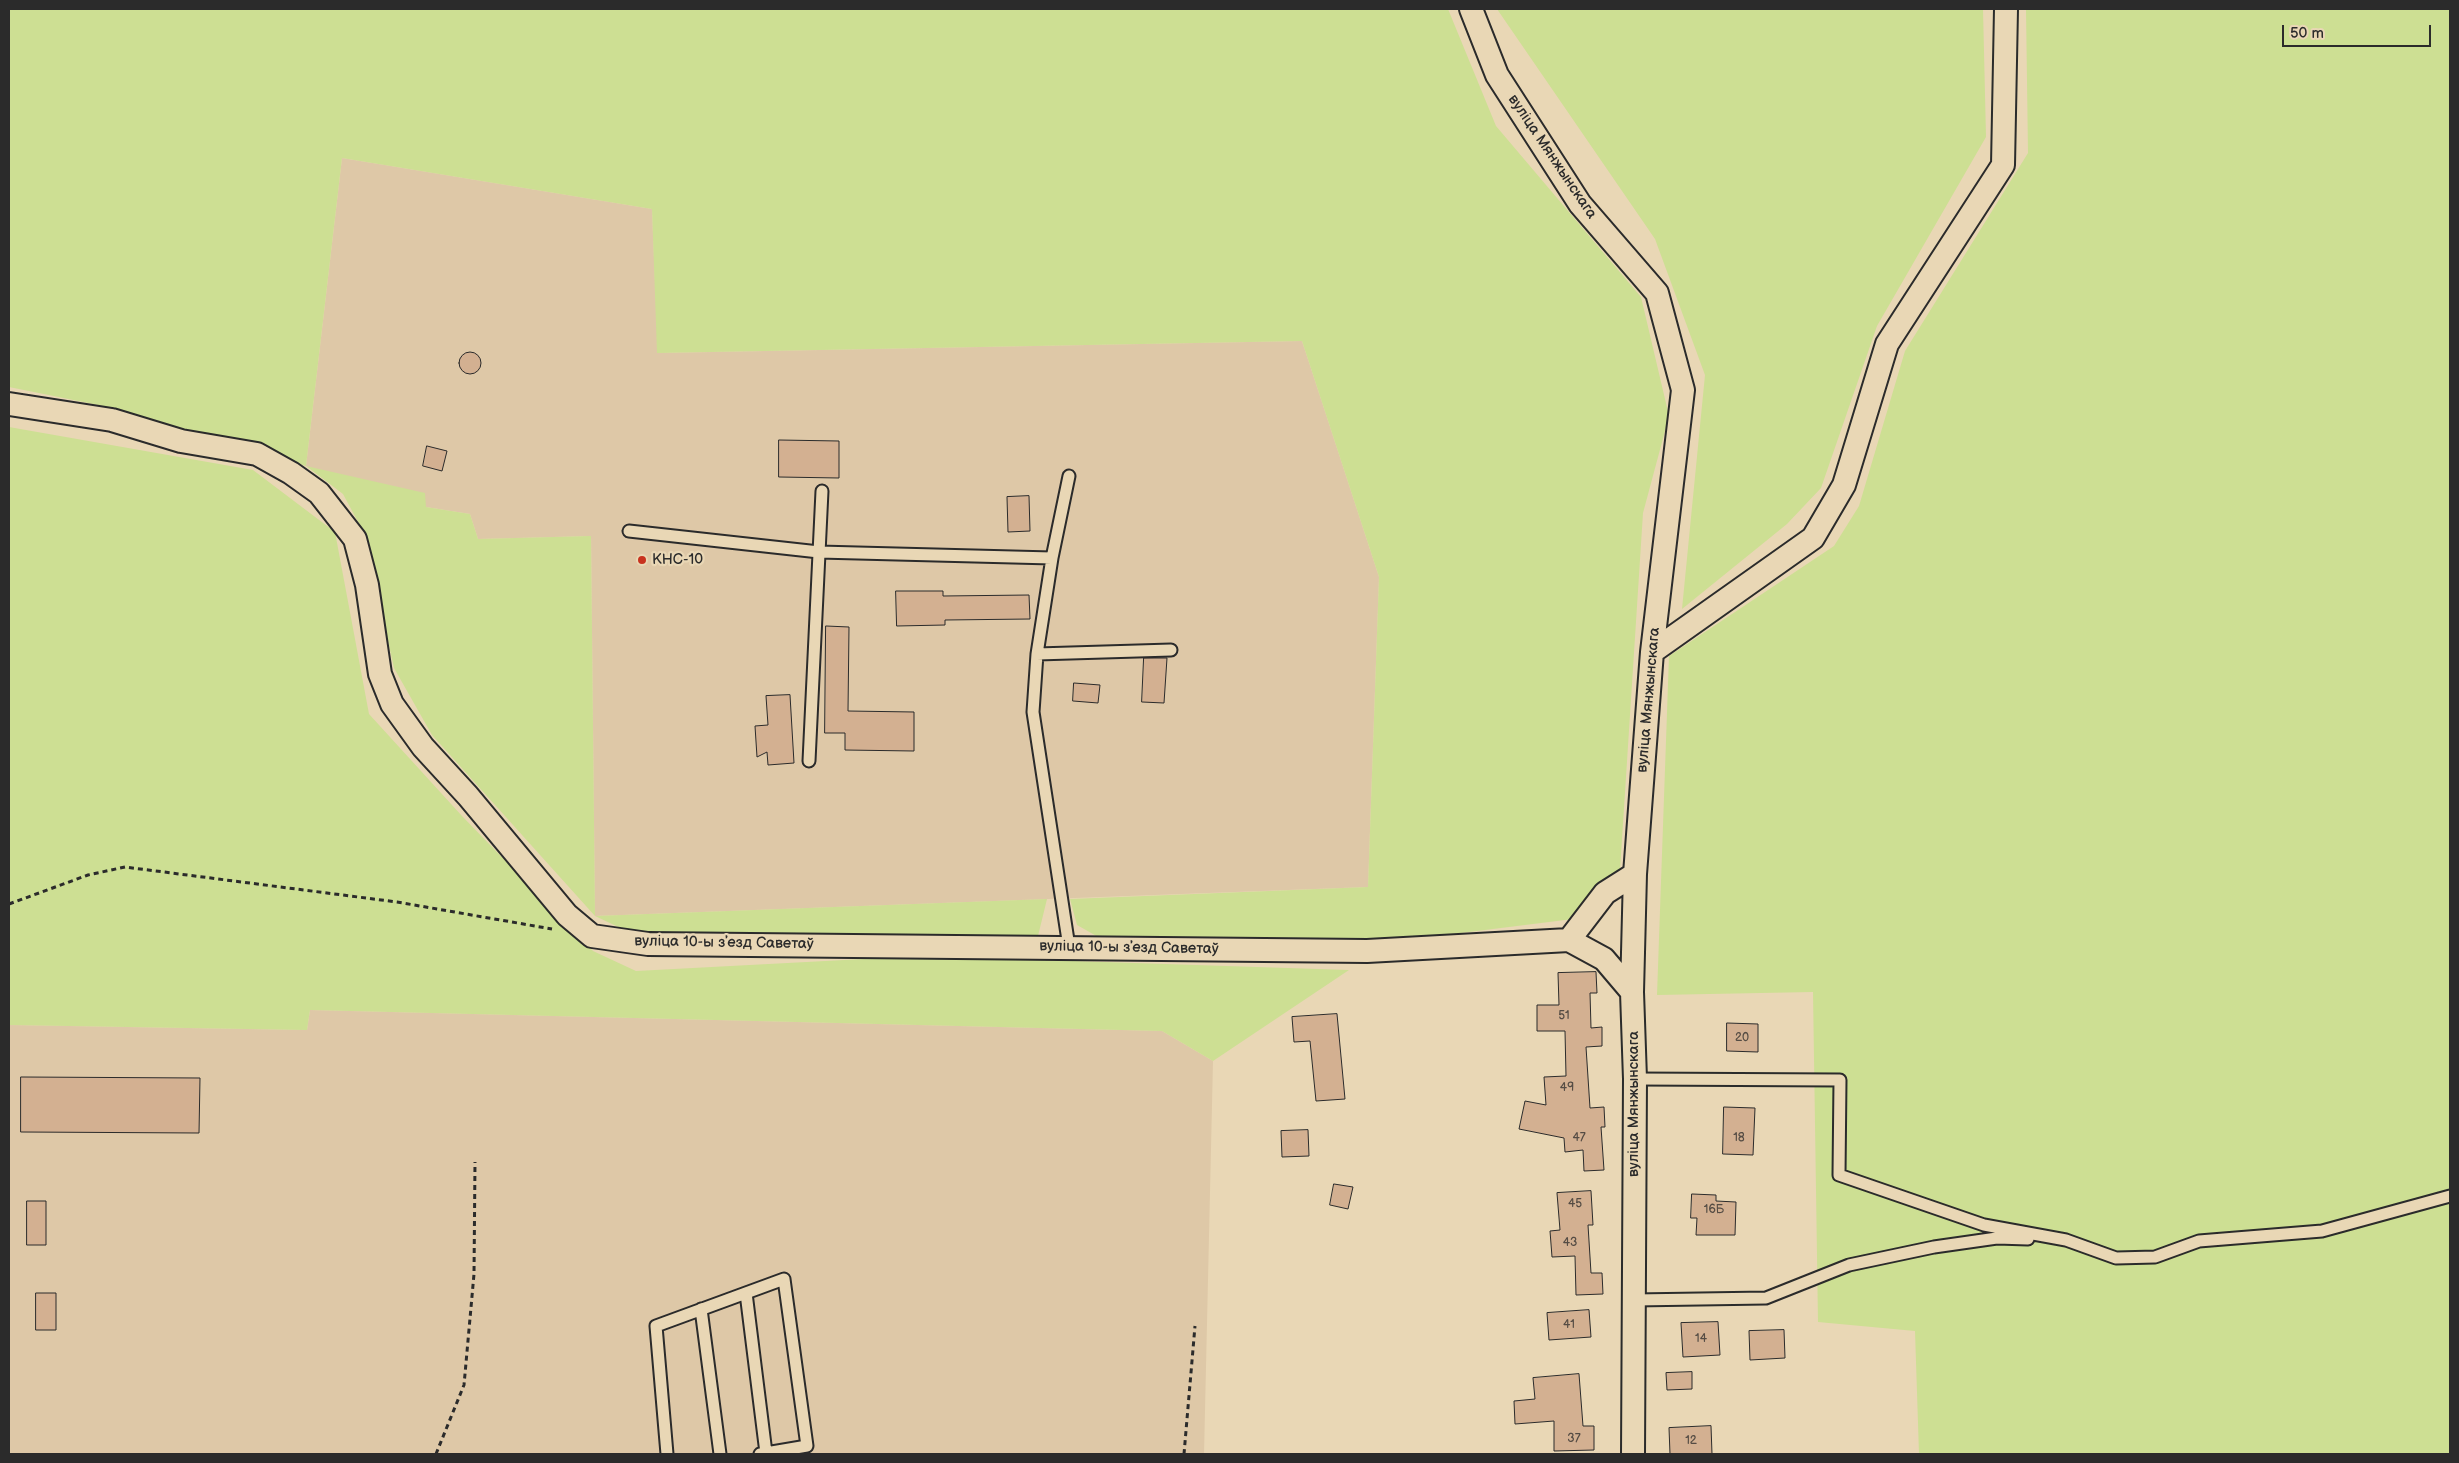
<!DOCTYPE html>
<html>
<head>
<meta charset="utf-8">
<style>
	body { margin:0 }
	#map { position:relative; width:2459px; height:1463px; overflow:hidden; background:#e9d7b5; font-family:"Balsamiq Sans",sans-serif }
	canvas { display:block }
	.frame { position:absolute; inset:0; border:10px solid #2b2b2b; pointer-events:none }
	.scale { position:absolute; left:2282px; top:25px; width:149px; height:22px; box-sizing:border-box; border:2px solid #2b2b2b; border-top:0; padding-left:6px; font-size:15px; line-height:18px; white-space:nowrap; color:#2b2b2b; -webkit-text-stroke:4px #e9d7b5; paint-order:stroke }
</style>
</head>
<body>
<div id="map">
<canvas width="2459" height="1463"></canvas>
<div class="frame"></div>
<div class="scale">50 m</div>
</div>
<script>
const context = document.querySelector('canvas').getContext('2d');
context.lineJoin = 'round';
function fillPath(path, color) {
  context.fillStyle = color;
  context.fill(path, 'evenodd');
}
function stroke(path, color, width, dash) {
  context.strokeStyle = color;
  context.lineWidth = width;
  context.lineCap = dash ? 'butt' : 'round';
  context.setLineDash(dash || []);
  context.stroke(path);
}
function drawText(font, color, halo, rows, align = 'center') {
  context.font = font + ' "Balsamiq Sans",sans-serif';
  context.lineWidth = 4.5;
  context.setLineDash([]);
  context.textBaseline = 'middle';
  context.strokeStyle = halo;
  context.fillStyle = color;
  for (const [text, x, y, turn = 0] of rows) {
    context.save();
    context.translate(x, y);
    context.rotate((+turn || 0) * Math.PI / 180);
    context.textAlign = isNaN(turn) ? turn : align;
    if (halo) context.strokeText(text, 0, 0);
    context.fillText(text, 0, 0);
    context.restore();
  }
}
fillPath(new Path2D(`
	M342,158L652,209L658,353L1302,341L1379,577L1368,887L595,916L591,536L478,539L470,514L426,507L306,466Z
	M310,1010L1162,1031L1213,1061L1204,1454H9V1025L307,1030Z`), '#dec8a7');
fillPath(new Path2D(`
	M9,9H1448L1496,126L1641,297L1669,416L1643,513L1620,870L1573,919L1373,944L1100,938L1077,925L1070,899L1368,887L1379,577L1302,341L657,353L652,209L342,158L306,466L425,493L426,507L470,514L478,539L591,536L595,916L1047,899L1037,940L629,932L595,916L432,735L394,668L364,533L343,494L306,466L118,409L9,387Z
	M1497,9H1983L1986,137L1877,326L1821,488L1787,524L1682,609L1705,375L1655,239Z
	M2026,9H2450V1454H1919L1915,1331L1818,1322L1813,992L1657,995L1669,656L1834,546L1859,506L1905,351L2028,153Z
	M9,427L253,470L335,532L369,714L462,816L593,951L636,971L920,956L1349,970L1213,1061L1162,1031L310,1010L307,1030L9,1025Z`), '#cddf93');
const building = new Path2D(`
	M459 363a11 11 0 1 1 22 0a11 11 0 1 1-22 0Z
	M779,440L839,441V478L779,477Z
	M427,446L447,451L442,471L423,466Z
	M1029,496L1030,531L1008,532L1007,497Z
	M896,591H943V596L1029,595L1030,619L945,620V625L897,626Z
	M826,626L849,627L848,711L914,712V751L845,750V733H825Z
	M1144,658H1167L1164,703L1142,702Z
	M1074,683L1100,685L1098,703L1073,701Z
	M790,695L794,763L768,765L767,752L757,757L755,726L768,725L766,696Z
	M1596,972L1597,993H1590L1591,1028L1602,1027V1046L1586,1047L1590,1108L1604,1107L1605,1127H1601L1604,1170L1584,1171L1583,1150L1565,1152L1564,1138L1519,1129L1525,1101L1546,1105L1544,1077L1566,1076L1565,1031H1537V1005H1559L1558,973Z
	M1337,1014L1345,1099L1316,1101L1310,1041L1294,1042L1292,1017Z
	M1727,1023L1758,1024V1052L1727,1051Z
	M21,1077L200,1078L199,1133L21,1132Z
	M1724,1107L1755,1108L1753,1155L1723,1154Z
	M1308,1130L1309,1156L1282,1157L1281,1131Z
	M1334,1184L1353,1187L1348,1209L1330,1205Z
	M1591,1191L1593,1225H1588L1591,1273H1602L1603,1294L1576,1295L1575,1256L1552,1257L1550,1231L1560,1230L1557,1193Z
	M1692,1194L1716,1195V1201L1736,1202L1735,1235H1696L1697,1218H1691Z
	M27,1201H46V1245H27Z
	M36,1293H56V1330H36Z
	M1589,1310L1591,1337L1549,1340L1547,1313Z
	M1718,1322L1720,1355L1683,1357L1681,1323Z
	M1784,1330L1785,1358L1750,1360L1749,1331Z
	M1692,1372V1389L1667,1390L1666,1373Z
	M1579,1374L1583,1426H1594V1450L1554,1451V1421L1515,1424L1514,1401L1535,1399L1533,1378Z
	M1711,1426L1712,1454H1670L1669,1428Z`);
fillPath(building, '#d3b091');
stroke(building, '#2b2b2b', 1);
const service = new Path2D(`
	M629,531L819,552L1052,558
	M1037,654L1171,650
	M809,761L822,491
	M1069,947L1033,712L1037,654L1052,558L1069,476
	M1635,1079L1840,1080L1839,1175L1984,1225L2066,1240L2116,1258L2155,1257L2199,1241L2322,1231L2450,1196
	M746,1293L766,1453
	M1634,1300L1766,1298L1849,1265L1934,1247L1997,1238L2028,1239
	M701,1309L720,1454
	M667,1454L656,1326L784,1279L807,1446L760,1454`);
const minor = new Path2D(`
	M1471,9L1497,75L1580,204L1657,293L1683,390L1652,652L1635,874L1632,992L1635,1079L1633,1454
	M9,404L112,420L181,441L257,454L291,473L319,493L355,539L367,585L380,674L392,704L423,747L468,796L567,915L592,936L648,944L1367,951L1569,940L1604,959L1632,992
	M1652,652L1813,538L1844,485L1887,344L2003,165L2006,9
	M1569,940L1605,893L1635,874`);
stroke(service, '#2b2b2b', 15);
stroke(minor, '#2b2b2b', 26);
stroke(new Path2D(`
	M9,904L88,875L125,867L397,902L552,929
	M436,1454L464,1385L474,1274L475,1162
	M1184,1454L1195,1326`), '#2b2b2b', 3, [5, 4]);
stroke(service, '#e9d7b5', 11);
stroke(minor, '#e9d7b5', 22);
for (const [x, y, r, color] of [
	[642,560,5,"#c8321e"]
]) {
  const dot = new Path2D();
  dot.arc(x, y, r, 0, 2 * Math.PI);
  context.fillStyle = color;
  context.fill(dot);
  stroke(dot, '#e9d7b5', 2);
}
drawText('12px', '#554c44', null, [
	["51",1564,1016],
	["20",1742,1038],
	["49",1567,1088],
	["47",1579,1138],
	["18",1739,1138],
	["45",1575,1204],
	["16Б",1714,1210],
	["43",1570,1243],
	["41",1569,1325],
	["14",1701,1339],
	["37",1574,1439],
	["12",1691,1441]
]);
drawText('15px', '#2b2b2b', '#e9d7b5', [
	["вуліца Мянжынскага",1552,157,56],
	["вуліца Мянжынскага",1649,700,-85],
	["вуліца 10-ы зʼезд Саветаў",724,943,1],
	["вуліца 10-ы зʼезд Саветаў",1129,948,1],
	["вуліца Мянжынскага",1634,1104,-90]
]);
drawText('15px', '#2b2b2b', '#e9d7b5', [
	["КНС-10",652,560]
], 'left');
</script>
</body>
</html>
